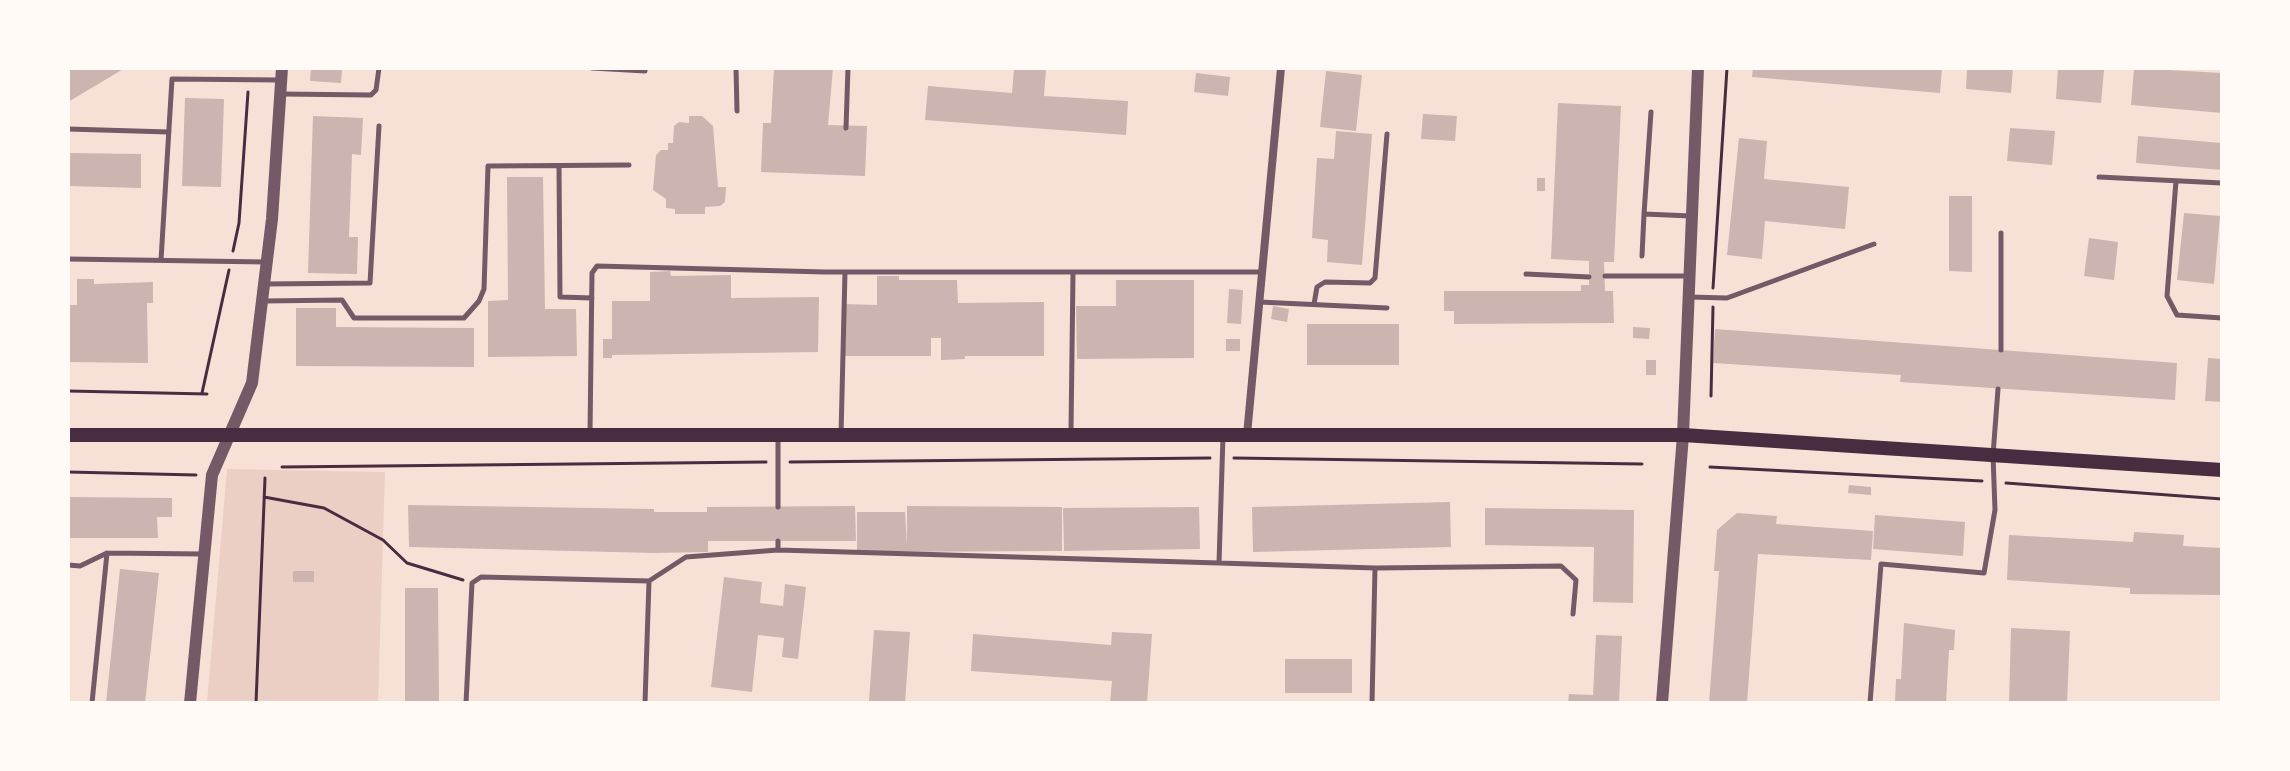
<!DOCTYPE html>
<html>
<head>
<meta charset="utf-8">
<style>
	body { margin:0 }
	#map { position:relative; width:2290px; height:771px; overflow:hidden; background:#f7e1d7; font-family:"PT Sans Narrow",sans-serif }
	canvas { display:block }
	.frame { position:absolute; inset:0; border:70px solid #fffaf5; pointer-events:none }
</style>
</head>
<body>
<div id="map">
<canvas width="2290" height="771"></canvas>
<div class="frame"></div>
</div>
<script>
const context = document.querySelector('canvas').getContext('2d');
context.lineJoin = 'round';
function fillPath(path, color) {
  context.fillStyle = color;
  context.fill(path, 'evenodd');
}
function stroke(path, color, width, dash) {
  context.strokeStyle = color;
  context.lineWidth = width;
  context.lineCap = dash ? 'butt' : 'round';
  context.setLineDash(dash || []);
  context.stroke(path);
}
fillPath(new Path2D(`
	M227,469L385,472L378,703H207Z`), '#ebcfc5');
fillPath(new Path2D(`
	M68,68H125L68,102Z
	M311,68H342L341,83L310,81Z
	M774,68H833L828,125L867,126L865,176L761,172L763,123H771Z
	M1014,68H1046L1044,96L1128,101L1126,135L925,120L928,86L1012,93Z
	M1753,68H1942L1940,93L1752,77Z
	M1967,68H2013L2011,93L1966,89Z
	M2058,68L2104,70L2101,103L2056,99Z
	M2134,68L2222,73V113L2131,105Z
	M1326,71L1362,75L1356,131L1320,127Z
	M1196,73L1230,77L1228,96L1194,92Z
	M185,98L224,99L221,187L182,186Z
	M1558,103L1621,106L1614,262H1604L1605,291H1613L1614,323L1454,324V311H1444V291H1581V285H1589V261L1551,259Z
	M1423,114L1457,116L1455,141L1421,139Z
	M313,116L363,118L361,155L352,154L349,237H358L357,274L308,273Z
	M689,116H702L713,126L718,187H726L725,202L720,206L705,207V214H675V209L666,208V199L653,190L656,155L661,150H668V143H673L674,126L679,122L689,123Z
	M2010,128L2055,131L2052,165L2007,161Z
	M1336,131L1372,134L1362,265L1327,262L1328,240L1312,238L1317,158L1334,159Z
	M2138,136L2222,143V170L2136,163Z
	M1739,138L1767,141L1764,179L1849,187L1845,229L1765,221L1762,259L1727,255Z
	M68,153L141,154V188L68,186Z
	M507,177H543L545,309H576L577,356L488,357V301L508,300Z
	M1537,178H1545V191H1537Z
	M1949,196H1972V272L1949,271Z
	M2184,213L2220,216L2214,284L2177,280Z
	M2089,238L2118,242L2114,280L2084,276Z
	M670,271L671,276L731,275V298L819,297L818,352L612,355V358H603V339H612V301H650V272Z
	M877,276H899V280H957L958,303L1044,302V356H965V359L941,360V338H931V356H841L842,304L877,305Z
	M77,279H94V284L153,282V303H147L148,363L68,362V305H77Z
	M1116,280H1194V358L1077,359L1076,306H1116Z
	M1229,289L1243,290L1241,324L1227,323Z
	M1273,306L1289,309L1287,322L1271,319Z
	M296,308H336V327L474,328V367L296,366Z
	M1307,324H1399V365H1307Z
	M1633,327L1650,328L1649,339L1633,338Z
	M1715,329L2177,363L2175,400L1900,382L1901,375L1713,363Z
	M1226,339H1240V351H1226Z
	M2208,358L2222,359V402L2205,401Z
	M1646,360H1656V375H1646Z
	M1849,485L1871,487V495L1848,493Z
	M68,497L172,498V517H157L158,538H68Z
	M1450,502L1451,547L1253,552L1252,507Z
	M408,505L654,509V512H707V507L855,506L856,541H708V552L654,553L409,547Z
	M907,506L1062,507V551L857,552V512H905L907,545Z
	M1199,507L1200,549L1064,551L1063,508Z
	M1485,508L1634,510L1633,603L1593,602L1594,547L1485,545Z
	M1737,513L1777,516L1776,524L1873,531L1871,560L1758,554L1747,703H1709L1719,571H1714L1717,530Z
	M1875,515L1965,522L1963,556L1873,549Z
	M2134,532L2184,535L2183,546L2222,548V595L2130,594V588L2007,580L2009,535L2133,542Z
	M120,569L159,573L145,703H106Z
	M293,571H314V582H293Z
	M724,577L762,582L760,603L783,606L785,584L806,587L798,659L782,657L784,638L758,635L752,692L711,687Z
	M405,588H438L439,703H405Z
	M1904,623L1955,630L1954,650H1949L1946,703L1895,702L1896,679H1901Z
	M2011,628L2070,631L2067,703H2009Z
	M874,630L910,632L905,703L869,701Z
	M1112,632L1152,634L1147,703H1110L1112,681L971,671L973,634L1111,645Z
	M1596,635L1622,636L1619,703H1568L1569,694L1593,695Z
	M1285,659H1352V693H1285Z`), '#ccb4b1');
stroke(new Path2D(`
	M233,251L239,223L248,92
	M1713,288L1727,68
	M68,391L207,394
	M202,393L229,270
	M1711,396L1713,307
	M1234,458L1642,464
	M790,462L1210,458
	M282,467L766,462
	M1710,467L1982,481
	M68,472L196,475
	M2006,483L2222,499
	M264,497L324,508L383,540L407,563L463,580
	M256,703L265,478`), '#4a2c40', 3);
stroke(new Path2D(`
	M592,68L645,71
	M736,68L737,111
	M281,94L371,95L376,90L379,68
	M1651,112L1644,214L1691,216
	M846,128L848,68
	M68,129L169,132
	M559,166L560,297L592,298
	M2099,177L2222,183
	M2176,181L2167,296L2177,315L2222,318
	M1642,256L1644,214
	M68,259L266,262
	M161,260L172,79L280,80
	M1526,274L1589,277
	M1605,276H1688
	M265,284L370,283L379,126
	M1689,297L1727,298L1874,244
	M264,301L342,300L354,318H464L479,301L484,289L488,166L629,165
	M1259,302L1387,308
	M1314,304L1317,287L1325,282L1370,283L1375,278L1387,134
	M2001,350V233
	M1071,431L1073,272
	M590,434L592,273L597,266L825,272H1262
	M841,435L845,272
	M778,437V507
	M778,541V550
	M1219,563L1375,568L1561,566L1576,580L1573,614
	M68,565L80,566L107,553L202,554
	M92,703L107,553
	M466,703L472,583L481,577L649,581L686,557L778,550L1219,563L1223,436
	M645,703L649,581
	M1372,703L1375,568
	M1870,703L1881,564L1984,573L1995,510L1993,455L1998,389`), '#755966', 5);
stroke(new Path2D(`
	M1247,435L1281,68`), '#755966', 8);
stroke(new Path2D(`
	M190,703L212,475L252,383L272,219L282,68
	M1662,703L1683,435L1698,68`), '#755966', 12);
stroke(new Path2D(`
	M68,435H1683L2222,470`), '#4a2c40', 14);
</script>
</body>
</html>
